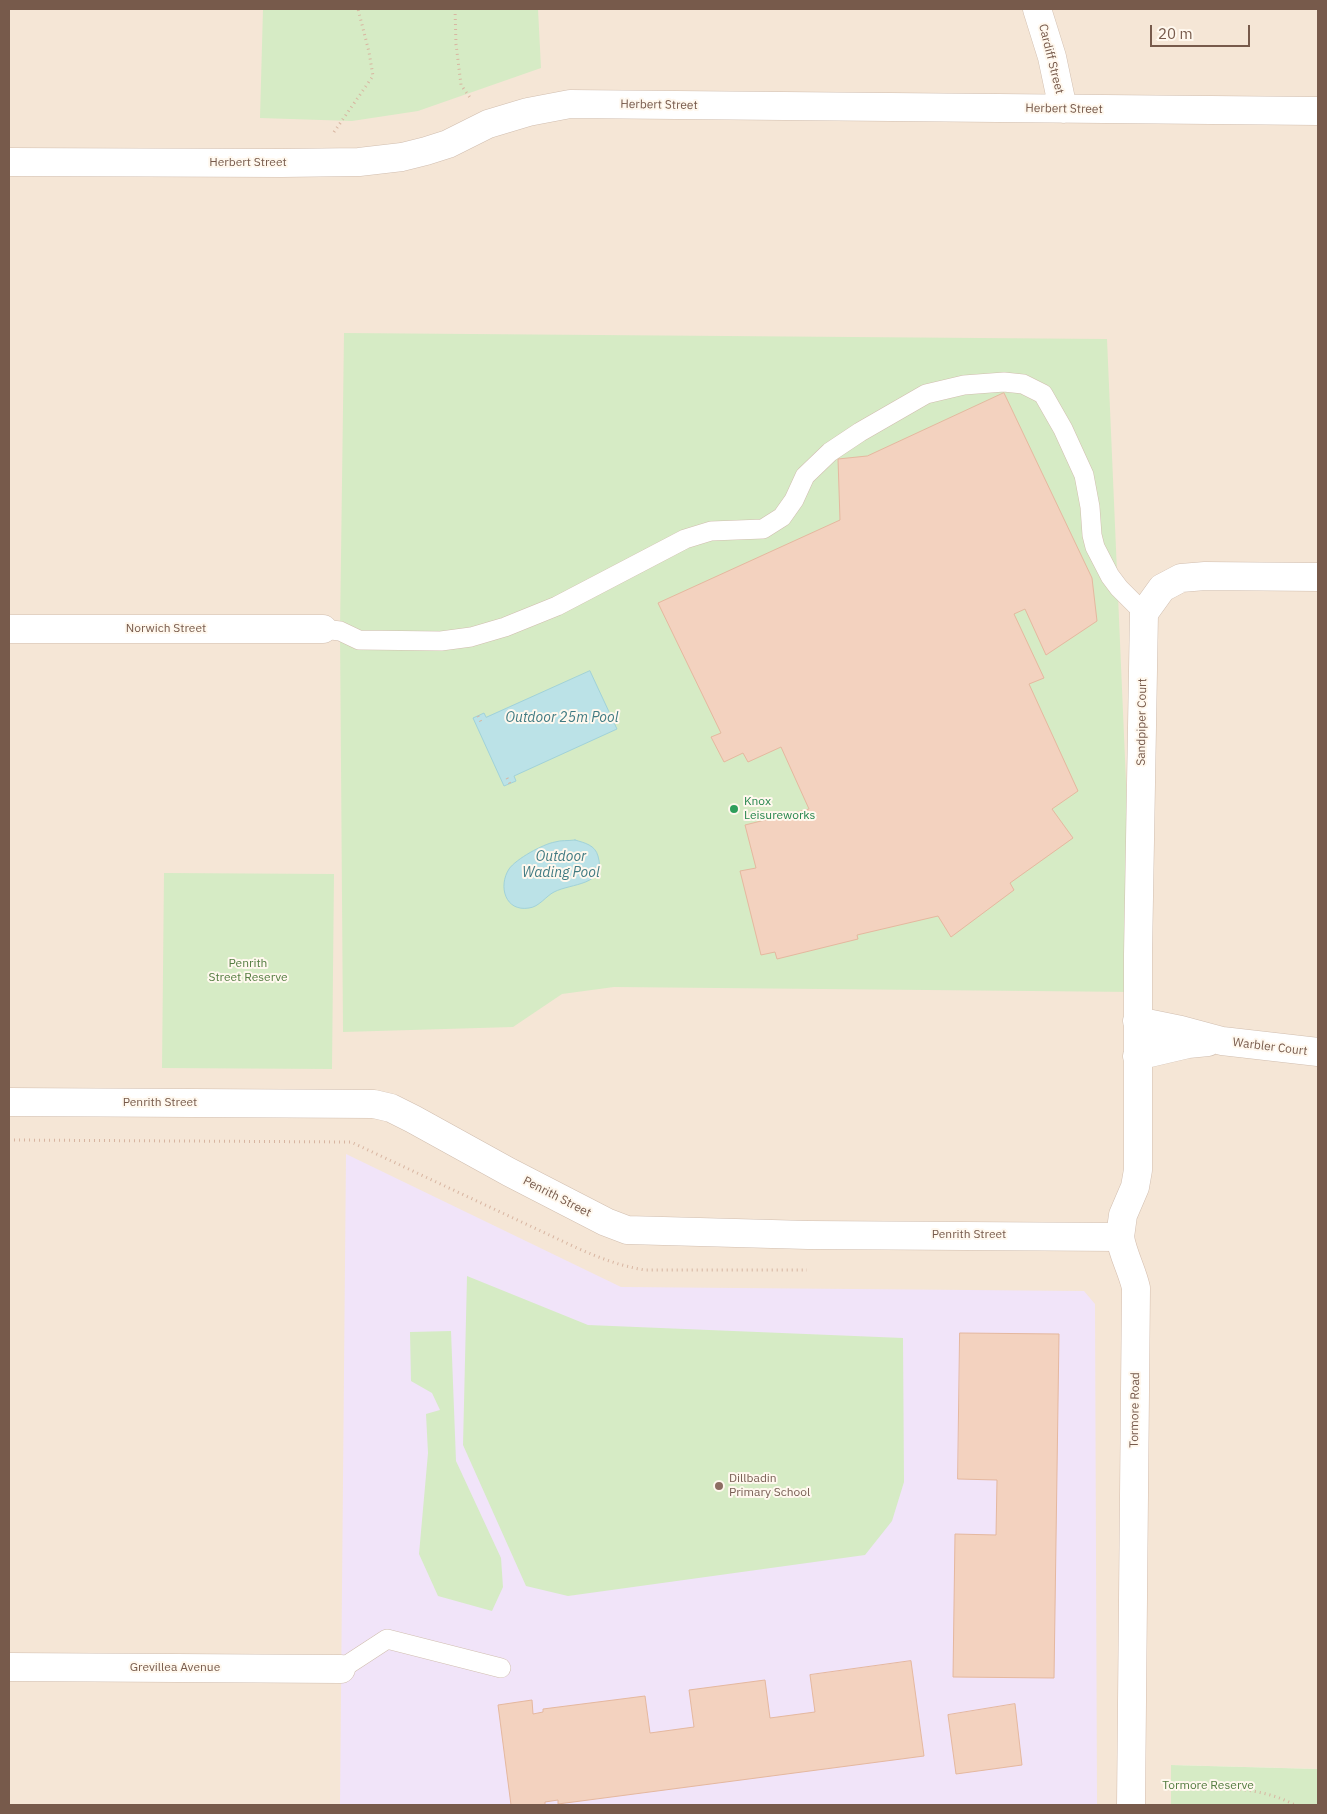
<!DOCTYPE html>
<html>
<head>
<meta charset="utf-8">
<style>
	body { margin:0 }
	#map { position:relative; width:1327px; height:1814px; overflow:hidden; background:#fdf4e8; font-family:"IBM Plex Sans",sans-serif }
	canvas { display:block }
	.frame { position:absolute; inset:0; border:10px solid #775a4b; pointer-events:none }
	.scale { position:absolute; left:1150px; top:25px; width:100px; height:22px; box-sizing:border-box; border:2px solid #775a4b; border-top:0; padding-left:6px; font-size:15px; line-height:18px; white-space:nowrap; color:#775a4b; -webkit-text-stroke:4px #fff8ee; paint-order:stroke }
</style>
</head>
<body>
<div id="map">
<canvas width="1327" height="1814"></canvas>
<div class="frame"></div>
<div class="scale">20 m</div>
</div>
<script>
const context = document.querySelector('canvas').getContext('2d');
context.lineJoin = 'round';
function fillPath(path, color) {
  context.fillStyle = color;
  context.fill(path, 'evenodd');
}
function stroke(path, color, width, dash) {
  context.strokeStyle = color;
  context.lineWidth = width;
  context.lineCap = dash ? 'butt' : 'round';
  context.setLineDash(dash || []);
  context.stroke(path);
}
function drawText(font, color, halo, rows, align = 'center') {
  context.font = font + ' "IBM Plex Sans",sans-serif';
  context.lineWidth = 4;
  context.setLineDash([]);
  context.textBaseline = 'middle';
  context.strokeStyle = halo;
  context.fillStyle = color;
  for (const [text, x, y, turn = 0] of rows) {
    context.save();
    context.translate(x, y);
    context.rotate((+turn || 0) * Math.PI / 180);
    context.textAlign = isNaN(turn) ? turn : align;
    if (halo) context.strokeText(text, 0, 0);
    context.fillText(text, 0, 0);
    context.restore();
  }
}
fillPath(new Path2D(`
	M9,9H1318V1769L1171,1765V1805H9Z`), '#f5e6d6');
fillPath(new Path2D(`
	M346,1154L621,1287L1084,1291L1095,1304L1097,1805H340Z`), '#f1e4f9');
fillPath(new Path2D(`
	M263,9H538L541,68L418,111L352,121L260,118Z
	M344,333L1107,339L1135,992L614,987L562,994L513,1027L343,1032L340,631Z
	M164,873L334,874L332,1069L162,1068Z
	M467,1276L588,1325L903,1338L904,1482L892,1521L865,1555L568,1596L526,1586L463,1445Z
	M451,1331L456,1461L501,1558L503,1587L492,1611L438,1596L419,1554L428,1453L426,1414L440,1410L432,1393L411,1381L410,1332Z
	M1171,1765L1318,1769V1805H1171Z`), '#d6ebc5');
const water = new Path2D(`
	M590,671L617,729L514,776L516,781L504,786L473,718L484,713L486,717Z
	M575,840C585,843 595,845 598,856C607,886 571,883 554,892C546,896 539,907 529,908C505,912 498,886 509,869C516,859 543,844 555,842C561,840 568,841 575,840Z`);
fillPath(water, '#bbe2e7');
stroke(water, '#a1d2d9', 1);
const building = new Path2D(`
	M1004,393L1092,578L1097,621L1046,655L1025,609L1014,614L1044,678L1029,684L1078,791L1052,809L1073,838L1010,883L1014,890L951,937L938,916L857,935L858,939L777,959L775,952L761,955L740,871L756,868L745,825L809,809L781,747L748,762L743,753L724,762L711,737L721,733L658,603L840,520L838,459L867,456Z
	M960,1333L1059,1334L1054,1678L953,1677L955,1534L996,1535L997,1480L958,1479Z
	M911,1661L924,1756L558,1804V1800L545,1802V1805H511L498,1705L532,1700L533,1714L543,1712V1709L645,1696L650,1733L694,1727L689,1690L765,1680L770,1718L815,1712L810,1675Z
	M1015,1704L1022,1765L956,1774L948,1715Z`);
fillPath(building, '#f3d2bf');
stroke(building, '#e5b89f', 1);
const lane = new Path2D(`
	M323,629L340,631L359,640L441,641L471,637L505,627L557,606L685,539L711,531L763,529L782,517L794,500L805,476L830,452L860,432L926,394L964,385L1004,382L1023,384L1043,394L1063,429L1084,475L1090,507L1092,535L1095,547L1110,576L1119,588L1144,613
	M341,1669L387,1639L501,1668`);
const street = new Path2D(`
	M1037,9L1052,57L1063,109
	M9,162L282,163L359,162L402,157L426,151L448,144L488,124L528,112L570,104L1318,111
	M9,629H323
	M1137,1021L1181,1030L1222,1041L1318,1052
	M1137,1056L1188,1044L1208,1042
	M9,1102L374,1104L391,1108L413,1119L509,1172L606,1222L627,1230L808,1235L1120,1237L1123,1215L1135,1187L1138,1170V954L1144,613L1162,588L1181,578L1205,576L1318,577
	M9,1667L341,1669`);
const secondary = new Path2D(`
	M1120,1237C1123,1255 1132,1270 1136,1288L1131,1805`);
stroke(lane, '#d1beaf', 20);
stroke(street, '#d1beaf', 29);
stroke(secondary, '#d4bdad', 29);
stroke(new Path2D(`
	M455,9L456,44L461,85L471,99
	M334,132L373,76L369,52L358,9
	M478,716L481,722
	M507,778L510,784
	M9,1140L351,1142L577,1248C600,1258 620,1266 645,1270H807
	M1165,1787C1208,1788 1256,1784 1295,1805`), '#d8b5a1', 3, [1, 4]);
stroke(lane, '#fff', 19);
stroke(street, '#fff', 28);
stroke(secondary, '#fff', 28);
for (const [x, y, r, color] of [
	[734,809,5,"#2e9e5b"],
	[719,1486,5,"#8d6e63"]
]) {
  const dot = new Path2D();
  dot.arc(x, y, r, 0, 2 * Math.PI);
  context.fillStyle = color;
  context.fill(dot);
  stroke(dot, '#fff8ee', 2);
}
drawText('12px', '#775a4b', '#fff8ee', [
	["Cardiff Street",1051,59,76],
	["Herbert Street",659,105,1],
	["Herbert Street",1064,109,1],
	["Herbert Street",248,163],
	["Norwich Street",166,629],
	["Sandpiper Court",1142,722,-89],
	["Warbler Court",1270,1047,7],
	["Penrith Street",160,1103],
	["Penrith Street",557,1197,27],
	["Penrith Street",969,1235],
	["Tormore Road",1135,1410,-89],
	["Grevillea Avenue",175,1668]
]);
drawText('12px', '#27864d', '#fff8ee', [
	["Knox",744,802],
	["Leisureworks",744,816]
], 'left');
drawText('12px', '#557d42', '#fff8ee', [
	["Penrith",248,964],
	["Street Reserve",248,978],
	["Tormore Reserve",1208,1786]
]);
drawText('12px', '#785e54', '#fff8ee', [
	["Dillbadin",729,1479],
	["Primary School",729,1493]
], 'left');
drawText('italic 14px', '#417b83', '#fff8ee', [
	["Outdoor 25m Pool",562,718],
	["Outdoor",561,857],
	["Wading Pool",561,873]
]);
</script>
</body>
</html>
